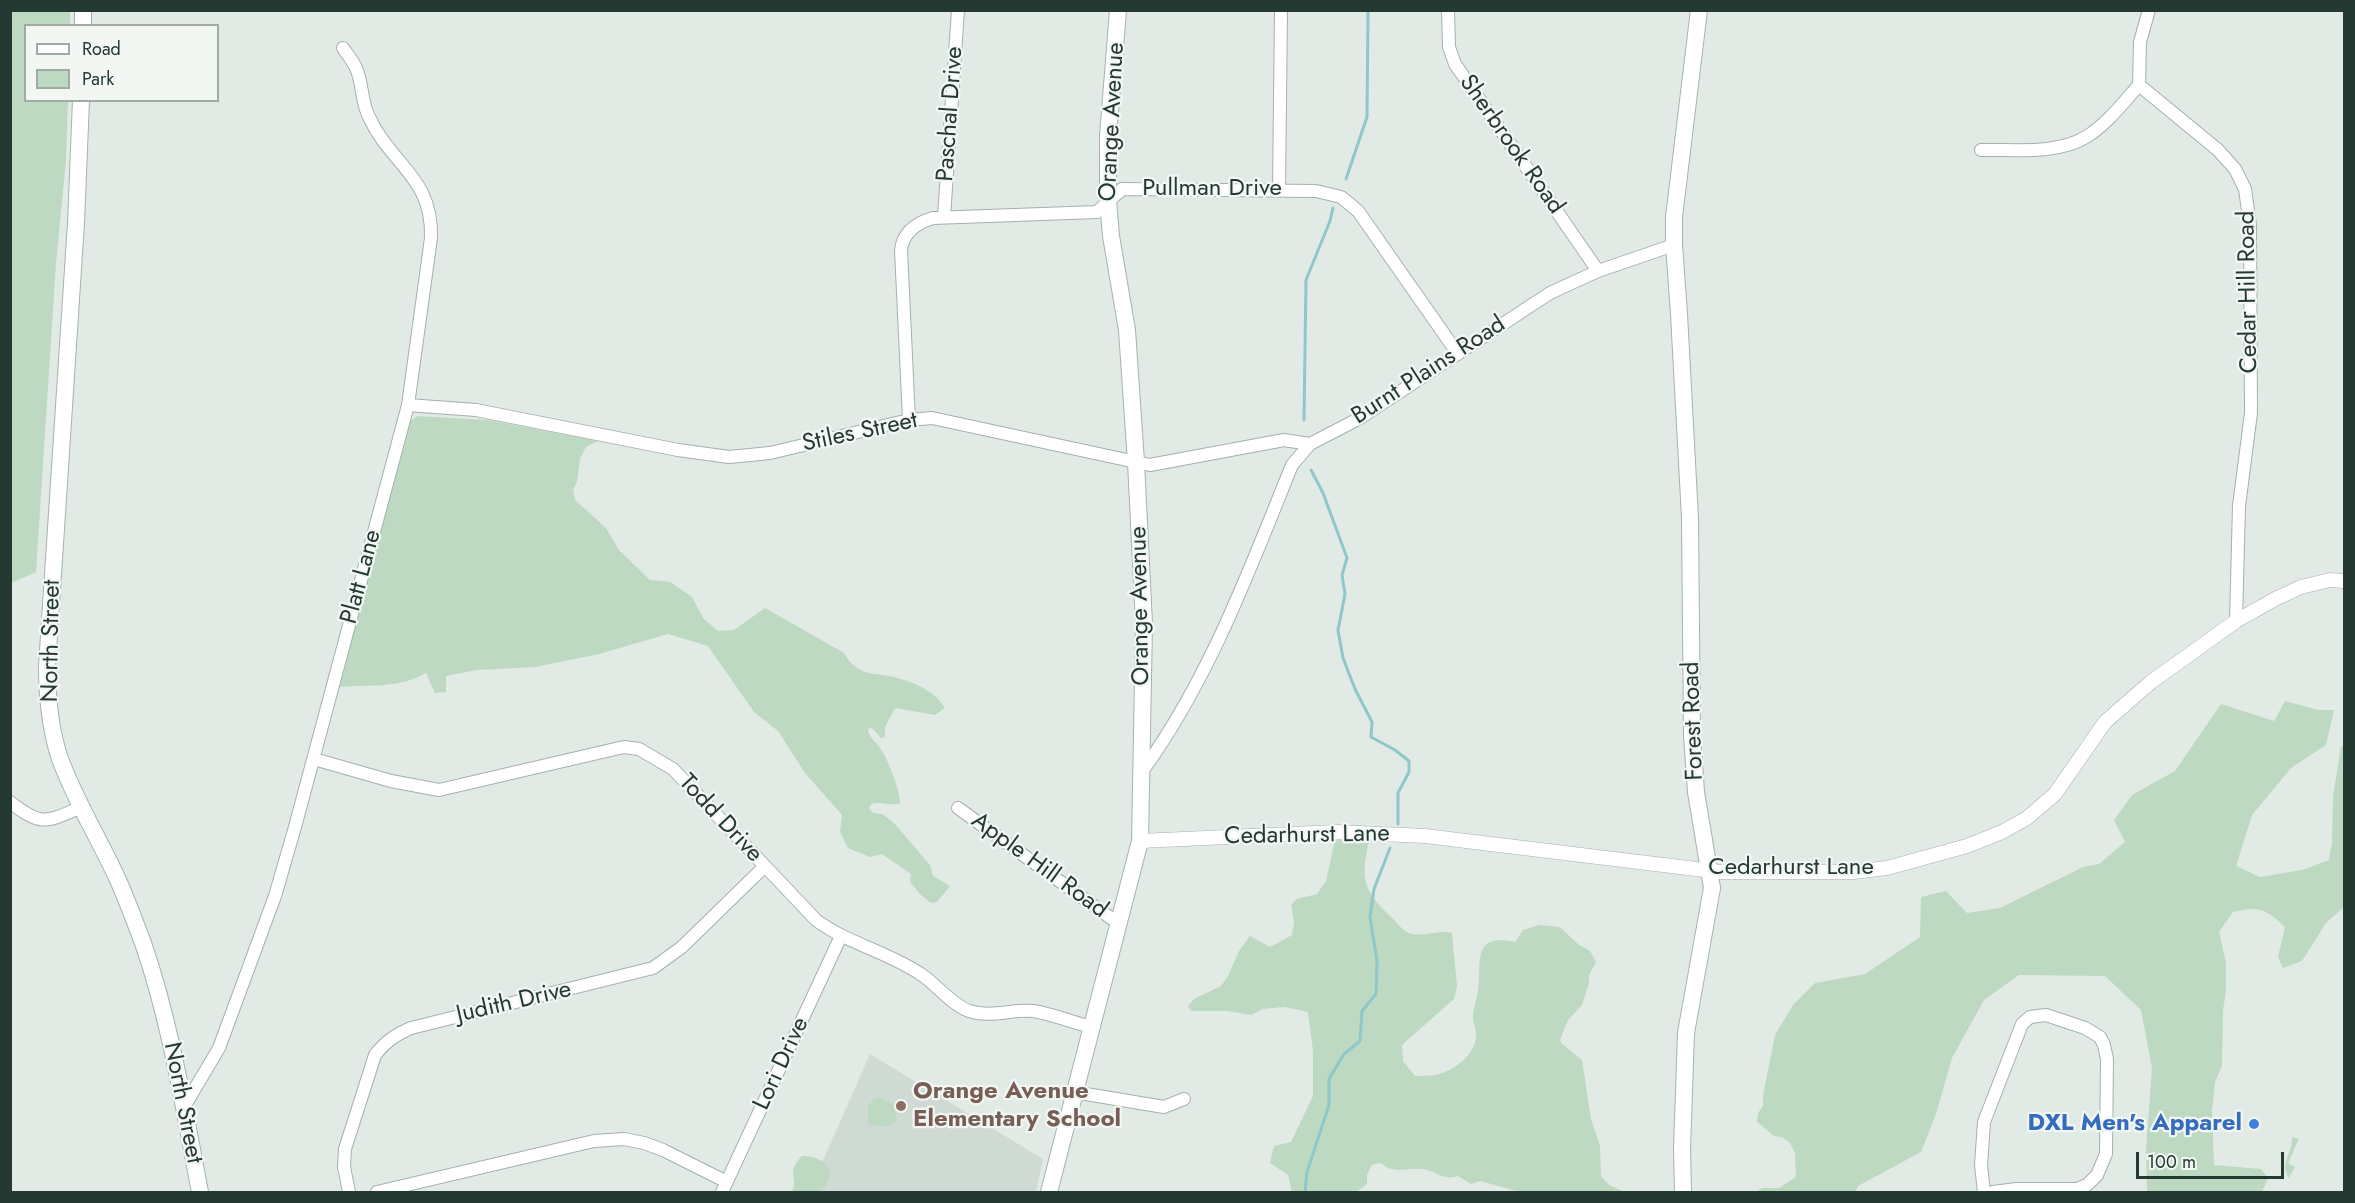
<!DOCTYPE html>
<html>
<head>
<meta charset="utf-8">
<style>
	body { margin:0 }
	#map { position:relative; width:2355px; height:1203px; overflow:hidden; background:#e2eae5; font-family:Jost,sans-serif }
	canvas { display:block }
	.frame { position:absolute; inset:0; border:12px solid #243931; pointer-events:none }
	.legend { position:absolute; left:24px; top:24px; width:195px; height:78px; box-sizing:border-box; background:#f2f7f4; border:2px solid #a0aba6; margin:0; padding:8px 10px; list-style:none; font-size:18px; color:#243931 }
	.legend li { display:flex; align-items:center; gap:12px; height:30px }
	.legend b { width:30px; border:2px solid #a0aba6 }
	.scale { position:absolute; left:2136px; top:1152px; width:148px; height:27px; box-sizing:border-box; border:3px solid #243931; border-top:0; padding-left:8px; font-size:18px; line-height:21px; white-space:nowrap; color:#243931; -webkit-text-stroke:4px #f2f7f4; paint-order:stroke }
</style>
</head>
<body>
<div id="map">
<canvas width="2355" height="1203"></canvas>
<div class="frame"></div>
<ul class="legend">
<li><b style="height:8px;background:#fff"></b>Road</li>
<li><b style="height:16px;background:#bdd9c1"></b>Park</li>
</ul>
<div class="scale">100 m</div>
</div>
<script>
const context = document.querySelector('canvas').getContext('2d');
context.lineJoin = 'round';
function fillPath(path, color) {
  context.fillStyle = color;
  context.fill(path, 'evenodd');
}
function stroke(path, color, width, dash) {
  context.strokeStyle = color;
  context.lineWidth = width;
  context.lineCap = dash ? 'butt' : 'round';
  context.setLineDash(dash || []);
  context.stroke(path);
}
function drawText(font, color, halo, rows, align = 'center') {
  context.font = font + ' Jost,sans-serif';
  context.lineWidth = 4.5;
  context.setLineDash([]);
  context.textBaseline = 'middle';
  context.strokeStyle = halo;
  context.fillStyle = color;
  for (const [text, x, y, turn = 0] of rows) {
    context.save();
    context.translate(x, y);
    context.rotate((+turn || 0) * Math.PI / 180);
    context.textAlign = isNaN(turn) ? turn : align;
    if (halo) context.strokeText(text, 0, 0);
    context.fillText(text, 0, 0);
    context.restore();
  }
}
fillPath(new Path2D(`
	M870,1054L1043,1159L1036,1192H809Z`), '#d0dad4');
fillPath(new Path2D(`
	M10,11H70V25L26,26V100L68,101L66,160L56,263L36,572L11,583Z
	M417,416L487,420L598,441L586,447L580,459L577,482L573,490L575,500L606,528L619,550L650,580L670,582L692,597L703,618L718,631L734,630L765,608L844,653C848,660 853,666 861,670C867,674 877,674 884,675C906,679 933,688 945,708L935,715L895,708L885,727V737L881,738L872,728L868,729C869,737 873,739 878,745C886,754 901,792 900,803C891,807 882,801 871,804L869,808L873,813L882,814L893,822L930,865L933,876L950,886L937,902L931,903L920,894L910,882L911,874L882,854L870,857L848,848L840,832L842,815L805,773L778,731L754,712L708,646L668,634L599,654L535,667L476,670L446,676V692L435,693L426,673C398,689 370,684 340,687L403,428Z
	M2285,701L2318,710H2334L2326,745L2291,768L2252,815L2236,866L2260,877L2302,870L2329,860L2332,842L2333,796L2341,747L2344,745V907L2326,923L2302,961L2283,968L2278,957L2285,927C2265,908 2258,906 2233,912L2219,932L2226,963V992L2223,1010L2222,1066L2215,1082L2212,1112L2214,1165L2261,1169L2268,1178L2262,1192H2147L2146,1149L2152,1068L2141,1010L2105,976L2019,975L1984,1000L1952,1058L1936,1114L1921,1152L1858,1186L1855,1192H1756L1762,1188H1779L1796,1177L1795,1153L1790,1143L1782,1137L1774,1136L1757,1122L1758,1113L1763,1106V1095L1775,1035L1793,1005L1815,983L1865,974L1920,937L1921,897L1946,891L1967,913L2000,908L2083,867L2099,864L2125,842L2114,820L2132,795L2175,771L2221,704L2274,721Z
	M1335,840L1369,841C1361,878 1362,889 1390,916C1395,920 1401,929 1407,932C1421,939 1437,929 1452,933L1457,986L1454,999L1402,1045L1403,1061L1415,1076C1423,1076 1431,1076 1439,1074C1455,1070 1475,1054 1476,1037C1477,1029 1472,1022 1473,1014C1474,1006 1477,999 1478,991C1482,961 1471,933 1515,942L1523,930L1539,925L1560,927L1578,944L1590,951L1596,962L1589,975V983L1582,1005L1568,1020L1560,1040L1562,1044L1582,1060L1591,1119L1600,1146L1601,1176L1609,1185L1625,1192H1520L1480,1181L1471,1184L1458,1176C1442,1181 1437,1171 1422,1169C1407,1167 1394,1175 1381,1163L1372,1165L1367,1175V1184L1356,1192H1292L1288,1175L1270,1163L1274,1146L1291,1142L1313,1096V1051L1308,1012L1284,1007L1263,1009L1251,1015L1228,1011H1191L1188,1006L1194,999L1221,986L1228,976L1239,951L1250,936L1270,947L1292,935L1294,922L1291,905L1297,899L1317,894L1326,881Z
	M879,1098L893,1103L897,1120C890,1129 878,1126 868,1125V1106L874,1099Z
	M2292,1137L2299,1139L2288,1163L2295,1167L2289,1178C2279,1163 2293,1153 2292,1137Z
	M802,1156C827,1156 840,1173 820,1192H792C799,1177 785,1172 802,1156Z`), '#bdd9c1');
stroke(new Path2D(`
	M1346,179L1367,117L1368,10
	M1304,420L1306,280L1330,221L1333,208
	M1311,470L1323,493L1347,558L1342,575L1345,594L1338,630L1343,658L1355,689L1372,722L1371,737L1395,750L1409,761V772L1398,793V824
	M1305,1192L1307,1172L1329,1105V1079L1344,1054L1360,1041L1362,1011L1376,994L1377,961L1370,917L1374,889L1390,848`), '#8fc7ca', 3);
const minor = new Path2D(`
	M1448,10L1449,47L1455,64L1598,271
	M2139,85L2218,150L2235,169L2245,189L2250,225L2251,413L2239,506L2236,621
	M2139,85L2140,42L2149,10
	M1981,150C2014,149 2056,155 2086,137C2106,125 2123,103 2139,85
	M1279,190L1281,10
	M944,217L958,10
	M408,405L476,410L678,450L729,457L770,453L909,420L932,418L1150,465L1284,440L1310,444
	M909,420L901,250C903,232 916,223 933,218L1097,212L1122,189L1316,191L1341,197L1358,211L1458,354
	M314,759L391,781L439,790L615,749L624,747L639,749L673,769L816,920C848,944 889,952 922,975C938,986 951,1004 969,1011C991,1018 1012,1009 1033,1011C1052,1014 1072,1022 1091,1027
	M1141,773C1209,680 1249,571 1292,465L1310,444L1360,418L1550,293L1598,271L1674,245
	M10,802C42,827 46,822 82,807
	M958,808L1119,924
	M1074,1092L1164,1107L1184,1099
	M184,1107L219,1048L275,896L295,827L408,405L431,238C433,177 391,165 369,117C361,102 363,83 356,68C353,61 347,54 343,48
	M349,1192L344,1167L345,1149L375,1055C385,1042 395,1035 411,1028L653,968L682,947L765,866
	M377,1192L594,1141L624,1139L644,1143L663,1150L727,1182
	M722,1192L841,936
	M1984,1192L1981,1165L1984,1122L2022,1024L2030,1017L2046,1015L2085,1028L2100,1037L2104,1045L2107,1059L2106,1154L2097,1175L2087,1185L2077,1189H2017L1993,1192`);
const tertiary = new Path2D(`
	M1140,841L1337,832L1425,836L1721,872H1854L1887,868L1967,846L2002,832L2027,818L2055,794L2105,722L2151,682L2236,621L2277,598L2301,587L2330,580L2344,581`);
const secondary = new Path2D(`
	M83,26V10
	M81,100L76,223L47,666C47,696 50,727 59,756C74,799 99,838 118,880C127,900 135,922 143,943C171,1024 184,1109 200,1192
	M1049,1192L1140,841L1144,624L1136,462L1127,330L1111,236L1108,201V136L1118,10
	M1683,1192L1682,1149L1686,1033L1712,888L1696,792L1692,735L1690,518L1679,314L1674,245V217L1699,10`);
stroke(minor, '#a5b1ab', 14);
stroke(tertiary, '#a5b1ab', 15);
stroke(secondary, '#a2b5ac', 18);
stroke(minor, '#fff', 12);
stroke(tertiary, '#fff', 14);
stroke(secondary, '#fff', 16);
for (const [x, y, r, color] of [
	[901,1106,6,"#8d6e63"],
	[2254,1124,6,"#3f7fe0"]
]) {
  const dot = new Path2D();
  dot.arc(x, y, r, 0, 2 * Math.PI);
  context.fillStyle = color;
  context.fill(dot);
  stroke(dot, '#f2f7f4', 2);
}
drawText('24px', '#243931', '#f2f7f4', [
	["Paschal Drive",951,114,-86],
	["Orange Avenue",1113,122,-87],
	["Sherbrook Road",1511,145,55],
	["Pullman Drive",1212,189],
	["Cedar Hill Road",2249,292,-91],
	["Burnt Plains Road",1429,371,-33],
	["Stiles Street",860,433,-12],
	["Platt Lane",362,577,-75],
	["Orange Avenue",1141,606,-91],
	["North Street",52,641,-89],
	["Forest Road",1694,721,-92],
	["Todd Drive",720,819,47],
	["Cedarhurst Lane",1307,836,-1],
	["Apple Hill Road",1039,866,36],
	["Cedarhurst Lane",1791,868],
	["Judith Drive",514,1003,-13],
	["Lori Drive",782,1064,-65],
	["North Street",182,1103,79]
]);
drawText('bold 24px', '#785e54', '#f2f7f4', [
	["Orange Avenue",913,1092],
	["Elementary School",913,1120]
], 'left');
drawText('bold 24px', '#366cbe', '#f2f7f4', [
	["DXL Men's Apparel",2242,1124]
], 'right');
</script>
</body>
</html>
